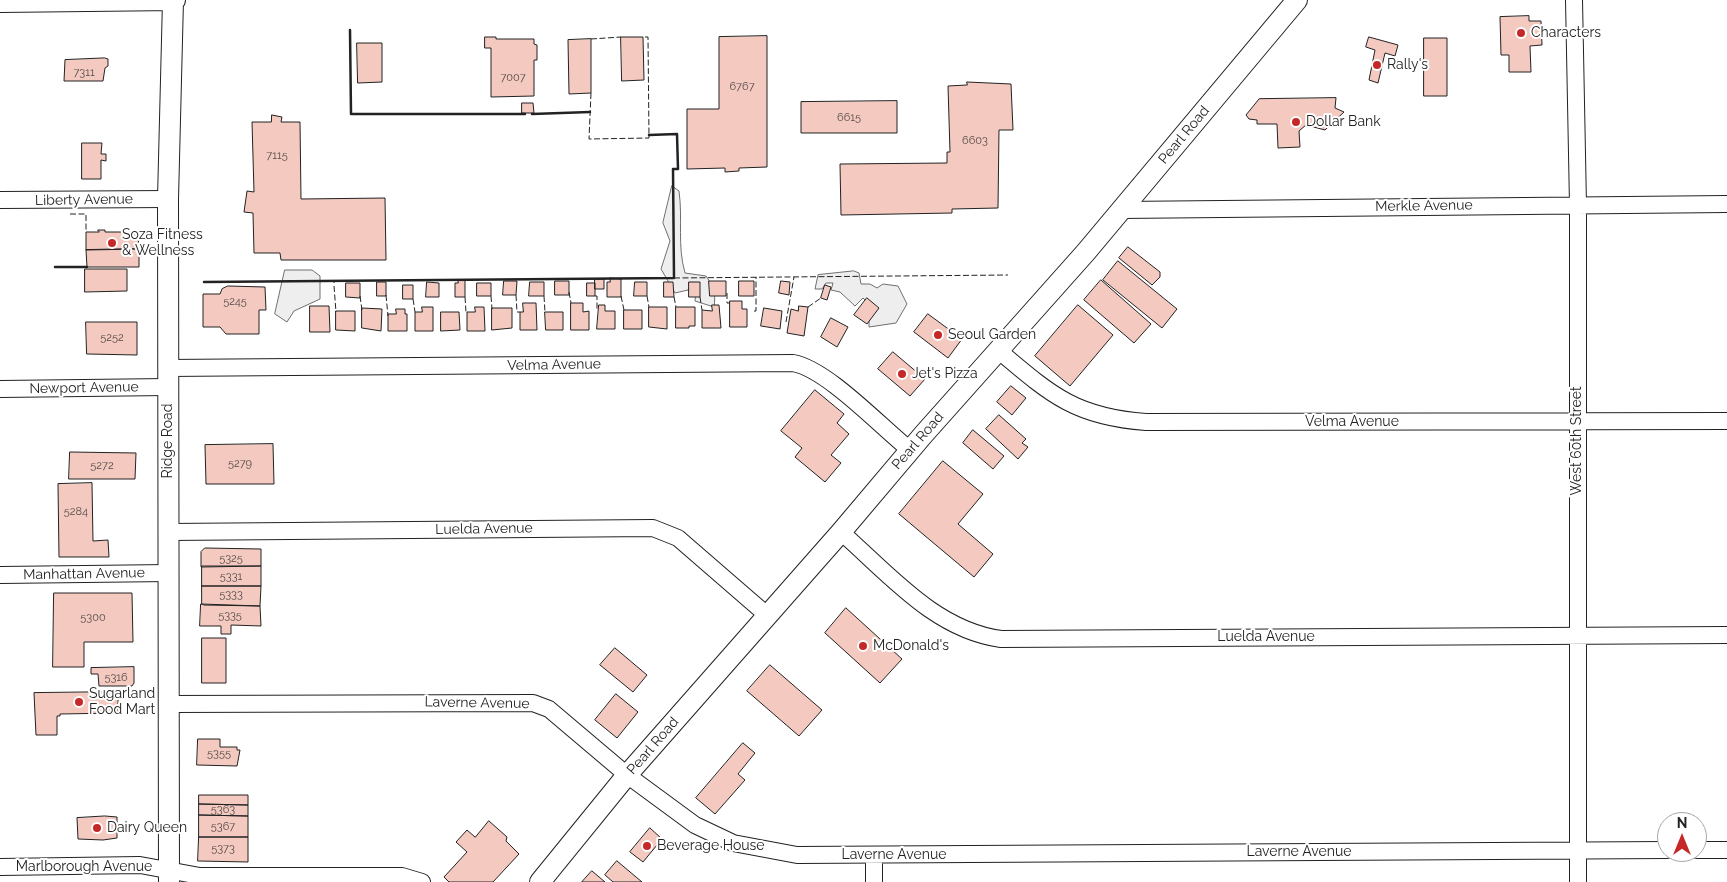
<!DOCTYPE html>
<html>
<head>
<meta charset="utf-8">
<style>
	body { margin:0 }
	#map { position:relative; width:1727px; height:882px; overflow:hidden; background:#fff; font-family:Raleway,sans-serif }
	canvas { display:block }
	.north { position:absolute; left:1657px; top:812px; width:50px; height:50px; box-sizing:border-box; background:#fff; border:1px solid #a7a7a7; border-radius:50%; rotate:0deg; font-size:14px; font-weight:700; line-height:20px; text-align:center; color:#222 }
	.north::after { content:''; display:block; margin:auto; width:18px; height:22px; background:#c62828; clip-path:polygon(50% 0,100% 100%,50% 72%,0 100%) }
</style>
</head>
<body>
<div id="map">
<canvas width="1727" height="882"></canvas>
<div class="north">N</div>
</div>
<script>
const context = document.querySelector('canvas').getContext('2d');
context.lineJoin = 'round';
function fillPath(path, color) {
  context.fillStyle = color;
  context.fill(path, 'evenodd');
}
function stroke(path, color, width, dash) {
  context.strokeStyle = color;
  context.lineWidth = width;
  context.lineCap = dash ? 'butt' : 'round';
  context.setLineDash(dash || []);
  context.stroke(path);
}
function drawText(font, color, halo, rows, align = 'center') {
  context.font = font + ' Raleway,sans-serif';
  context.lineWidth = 4;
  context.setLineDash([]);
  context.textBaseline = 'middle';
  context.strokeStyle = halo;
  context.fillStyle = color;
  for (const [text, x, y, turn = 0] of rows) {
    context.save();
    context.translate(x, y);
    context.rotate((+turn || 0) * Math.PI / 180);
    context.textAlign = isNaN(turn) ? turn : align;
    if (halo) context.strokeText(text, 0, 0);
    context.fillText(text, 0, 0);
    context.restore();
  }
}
const green = new Path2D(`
	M672,186L679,191C683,220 677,245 685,273L706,276C714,288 716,293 714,307L695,301L696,290L700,286L692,282L688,290L675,293L661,269L670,241L663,223Z
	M285,270H312L320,276V299L294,311L287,322L275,314Z
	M854,271L859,273L861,284H870L877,288L883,284L898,286L907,304L896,323L869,327V304L863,298L855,306L840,292L831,290L833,283H826L822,289H815L818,275Z`);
fillPath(green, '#eee');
stroke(green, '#6f6f6f', 1);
const building = new Path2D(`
	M1529,16V21H1541L1542,45L1530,46L1531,72H1509V55H1501L1500,17Z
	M767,36V167L739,168V171L725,172V168L687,169V109H719V37Z
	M485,37H496V39H534V44L537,45V60H534V96L491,97V48H485Z
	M621,37H643L644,80L622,81Z
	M1369,37L1398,45L1395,56L1385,53L1378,83L1369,80L1375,50L1366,47Z
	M1424,38H1447V96H1424Z
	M591,39V93L569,94L568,40Z
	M357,43H382V82L358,83Z
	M105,58L108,59V66L105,68L103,81H64L65,60Z
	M967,82L1011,84L1013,130H999L998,208L952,209V213L841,215L840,164L947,163V152H950L948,86L967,85Z
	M1336,98L1335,108L1344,112L1325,130L1306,125L1299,131L1300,147L1278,148L1277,124H1257V120L1249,119L1246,115L1259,99Z
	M897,101V133H801V102Z
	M522,103H533L534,113H522Z
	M272,115L282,117L281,122H300L301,199L385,198L386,260H281L280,253H254L253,213L244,212L247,191L254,192L252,122H271Z
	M82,143H102L101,154H106V161L101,160V179H82Z
	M98,230H105V232H136L138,234L139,249L86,250V232H99Z
	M1128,247L1160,272V277L1152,285L1119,258Z
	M139,249V267H87L86,250Z
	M1118,261L1177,309L1162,328L1103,280Z
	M85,269H127V291L85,292Z
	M610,278L621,279V297H607V282H610Z
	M595,279H604V289H595Z
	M458,280H465V297H455V283H458Z
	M1101,280L1151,324L1134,343L1084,300Z
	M504,281H517L516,295H503Z
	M555,281H569V295H555Z
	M709,281H726V296H710Z
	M739,281H754V296H739Z
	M781,281L790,282L789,295L779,293Z
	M377,282H386V296H377Z
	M427,282L439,283V297H426Z
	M530,282H544V296H529Z
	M635,282H647V296H634Z
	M664,282H673L674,297H664Z
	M689,282H700V297H689Z
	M346,283H360V298L346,297Z
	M477,283H491V296H477Z
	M587,283H595V296H587Z
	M403,285H413V299H403Z
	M825,285L831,287L827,300L821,298Z
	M228,286L265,287L266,310H259V334H226L220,327H203V294H220L222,289Z
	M867,298L879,308L867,324L854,315Z
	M730,301H742V309H747V327H730Z
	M523,303H536L537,330H520V312H523Z
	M571,303H583V312L589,311V330H571Z
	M599,305H605V311H615V329H597Z
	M712,305H719L721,328H702V310L712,311Z
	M1078,305L1113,335L1070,386L1035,356Z
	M310,306H329L330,332H310Z
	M799,306L808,307L804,336L787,333L791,309L798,311Z
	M422,307H433V331H415V312H422Z
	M475,307H484L485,331H467V312H475Z
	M649,307H667V329L649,327Z
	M676,307H695V326H689V328H676Z
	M362,308L382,309L381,331L362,328Z
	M492,308H512V328L492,330Z
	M764,308L782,311L780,329L761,326Z
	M396,309H405V314H407V331H388V314H396Z
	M624,310H642V329H624Z
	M336,311H355V331L336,330Z
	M441,312H459L460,330L441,331Z
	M545,312H563V330H546Z
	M928,314L962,339L948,358L914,332Z
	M831,318L848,327L837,347L821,337Z
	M86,322H137V355L87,354Z
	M893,352L925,379L910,396L878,369Z
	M1011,386L1026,398L1012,415L997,402Z
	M815,390L844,414L837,423L849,434L831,455L841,463L825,482L795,457L802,448L781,431Z
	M999,415L1026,439L1022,443L1028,447L1018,459L986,429Z
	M973,430L1004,456L993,469L963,443Z
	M273,444L274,484H206L205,445Z
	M70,452L136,453L135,479H69Z
	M943,461L983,494L958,524L993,554L974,577L899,514Z
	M92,483L93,541L108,540L109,557H59L58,484Z
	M205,548L261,549V566L201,567V552Z
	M202,566H261V586H202Z
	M202,586H261L260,606L204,605L202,604Z
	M54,593H132L133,642H84V667H53Z
	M201,604L260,606L261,626L231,625V634H221V626H200Z
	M846,608L902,659L880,683L825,633Z
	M202,638H226V683H202Z
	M615,648L647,675L633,692L600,665Z
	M770,665L822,710L799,736L747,691Z
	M134,667V683L132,686H99L98,674H91V668Z
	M118,692V713L60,714V716H57V735H36L34,693Z
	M616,694L638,712L617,738L595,720Z
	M198,739H220V747H237V750H240L237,766L197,765Z
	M743,743L755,753L738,774L745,780L715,814L696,798Z
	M199,795H248V805L199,804Z
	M199,804L248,805V816L199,815Z
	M199,815L248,816V837H199Z
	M105,816L117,817V838L103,840L78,839L77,818Z
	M489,821L507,837L506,841L519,854L493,882H449L444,877L467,852L456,842L467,830L475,837Z
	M650,828L662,839L643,862L630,852Z
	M199,837H248V862L198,861Z
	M617,861L642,882H613L605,875Z
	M592,871L605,882H582Z`);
fillPath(building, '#f3c9c0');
stroke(building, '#222', 1);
const minor = new Path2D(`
	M1574,0L1578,205V882
	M0,200L168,199
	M1121,210L1727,204
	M998,350C1050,394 1075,417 1146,422L1727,421
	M167,368L793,363C827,369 881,427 910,450
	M0,389L168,387
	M169,532L653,528L678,538L768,616
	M841,532C889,574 935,630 1001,639L1727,635
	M0,575L169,573
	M169,704L533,703L549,709L627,775L695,825L733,843L797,855L1667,850
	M1697,850H1727
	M0,867L140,865L200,876H402L422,882
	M874,882V855`);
const major = new Path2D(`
	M0,2L175,0
	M169,882L168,199L173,0
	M540,882L627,775L841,532L923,435L1086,252L1297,0`);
stroke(minor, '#222', 18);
stroke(major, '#222', 22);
stroke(minor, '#fff', 16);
stroke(major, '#fff', 20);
stroke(new Path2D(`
	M591,39L621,37
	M591,93L589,139L649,138L648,37H643
	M70,214H86V232
	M674,278L1008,275
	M334,281V283
	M334,286L336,312
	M569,292L571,303
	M727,293V303H730
	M386,295L388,316
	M516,295L517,312H520
	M360,296L362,310
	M491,296L492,309
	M544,296L545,312
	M595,296H597V311
	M621,296L624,310
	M647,296L649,307
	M465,297L466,312H467
	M674,297L676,307
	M700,297L702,310
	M413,299L415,312
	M808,307L821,298
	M754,311H756V277
	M786,322L794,277`), '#222', 1, [6, 2.5]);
stroke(new Path2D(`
	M350,30L351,114H525
	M532,114L590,112
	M55,267H87
	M204,282L674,278L673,169H678L677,134L649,135`), '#222', 2.5);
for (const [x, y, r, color] of [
	[1521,33,5,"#c62828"],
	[1377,65,5,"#c62828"],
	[1296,122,5,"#c62828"],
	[112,243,5,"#c62828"],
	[938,335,5,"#c62828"],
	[902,374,5,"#c62828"],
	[863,646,5,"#c62828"],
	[79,702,5,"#c62828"],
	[97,828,5,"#c62828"],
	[647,846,5,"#c62828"]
]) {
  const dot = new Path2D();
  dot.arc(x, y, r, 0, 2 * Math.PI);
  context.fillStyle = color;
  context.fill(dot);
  stroke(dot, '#fff', 2);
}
drawText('11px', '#564c4a', null, [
	["7311",84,73],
	["7007",513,78],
	["6767",742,87],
	["6615",849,118],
	["6603",975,141],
	["7115",277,156],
	["5245",235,302],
	["5252",112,338],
	["5279",240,464],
	["5272",102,466],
	["5284",76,512],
	["5325",231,559],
	["5331",231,577],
	["5333",231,595],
	["5335",230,616],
	["5300",93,618],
	["5316",116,678],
	["5355",219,754],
	["5363",223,810],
	["5367",223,827],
	["5373",223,849]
]);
drawText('14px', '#222', '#fff', [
	["Characters",1531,33],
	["Rally's",1387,65],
	["Dollar Bank",1306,122],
	["Soza Fitness",122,235],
	["& Wellness",122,251],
	["Seoul Garden",948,335],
	["Jet's Pizza",912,374],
	["McDonald's",873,646],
	["Sugarland",89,694],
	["Food Mart",89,710],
	["Dairy Queen",107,828],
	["Beverage House",657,846]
], 'left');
drawText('14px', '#222', '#fff', [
	["Pearl Road",1184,135,-50],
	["Liberty Avenue",84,200,-1],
	["Merkle Avenue",1424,206,-1],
	["Velma Avenue",554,365,-1],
	["Newport Avenue",84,388,-1],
	["Velma Avenue",1352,422],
	["Ridge Road",168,441,-90],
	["Pearl Road",918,441,-49],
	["West 60th Street",1577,441,-90],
	["Luelda Avenue",484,529,-1],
	["Manhattan Avenue",84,574,-1],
	["Luelda Avenue",1266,637],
	["Laverne Avenue",477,703,1],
	["Pearl Road",653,746,-49],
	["Laverne Avenue",1299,852],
	["Laverne Avenue",894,855],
	["Marlborough Avenue",84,867]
]);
</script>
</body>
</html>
